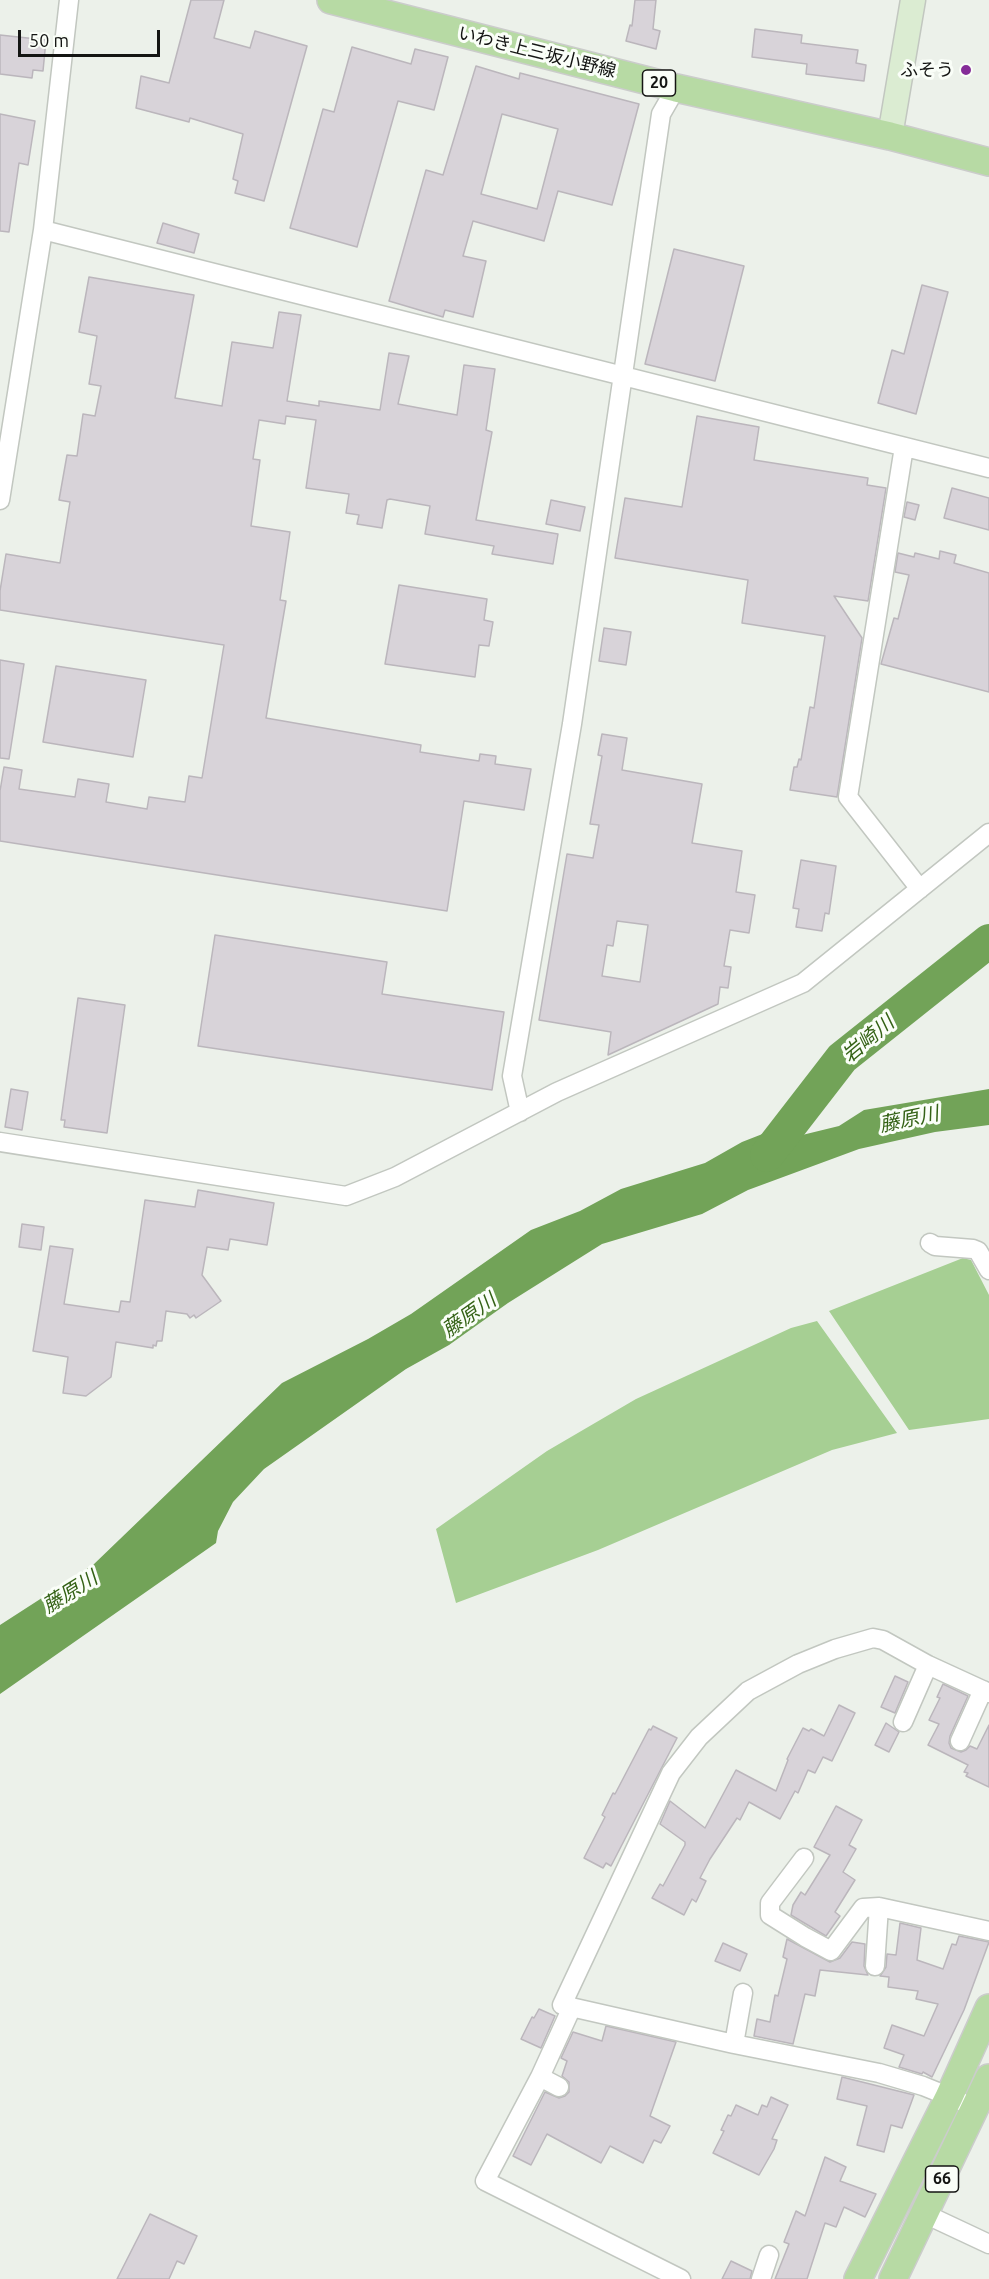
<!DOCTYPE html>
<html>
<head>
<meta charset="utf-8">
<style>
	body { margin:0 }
	#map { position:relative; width:989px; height:2279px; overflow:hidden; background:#ecf1ea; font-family:Ubuntu,sans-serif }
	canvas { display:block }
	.scale { position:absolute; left:18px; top:30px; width:142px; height:27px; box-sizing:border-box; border:3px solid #141513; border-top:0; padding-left:8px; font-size:18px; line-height:21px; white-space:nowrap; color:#141513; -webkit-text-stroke:4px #fafef8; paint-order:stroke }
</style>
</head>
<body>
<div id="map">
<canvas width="989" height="2279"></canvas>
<div class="scale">50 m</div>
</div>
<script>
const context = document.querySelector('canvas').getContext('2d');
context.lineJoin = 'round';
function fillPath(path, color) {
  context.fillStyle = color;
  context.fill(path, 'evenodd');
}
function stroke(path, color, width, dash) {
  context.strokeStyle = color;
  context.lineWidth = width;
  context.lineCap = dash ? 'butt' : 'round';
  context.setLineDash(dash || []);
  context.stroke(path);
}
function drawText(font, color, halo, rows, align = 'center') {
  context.font = font + ' Ubuntu,"Noto Sans JP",sans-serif';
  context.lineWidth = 6;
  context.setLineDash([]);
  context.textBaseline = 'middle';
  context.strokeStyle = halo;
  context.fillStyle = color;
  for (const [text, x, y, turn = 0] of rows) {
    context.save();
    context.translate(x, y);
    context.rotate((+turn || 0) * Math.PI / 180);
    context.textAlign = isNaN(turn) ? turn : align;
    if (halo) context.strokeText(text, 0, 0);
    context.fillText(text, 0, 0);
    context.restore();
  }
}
fillPath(new Path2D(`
	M963,1258L971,1260L989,1295V1419L909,1430L829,1311Z
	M817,1321L897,1433L832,1450L598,1550L456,1603L436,1529L547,1451L636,1399L791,1328Z`), '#a6cf93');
fillPath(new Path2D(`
	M989,1089V1125L935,1132L859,1149L748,1190L702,1214L602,1244L508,1303L449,1345L406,1369L264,1469L233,1502L218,1531L216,1543L0,1694V1625L93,1565L282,1383L368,1339L411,1314L531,1230L580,1211L621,1189L705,1163L742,1142L765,1133L794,1137L839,1126L864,1110Z`), '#72a358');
stroke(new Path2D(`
	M767,1155L842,1058L989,941`), '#72a358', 34);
const building = new Path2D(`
	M191,0H224L214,38L250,48L255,31L307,46L264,201L235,193L238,181L233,179L243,134L190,118L189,122L136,108L141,76L169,83Z
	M635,0H656L653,29L660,31L656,49L626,41L630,25L632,26Z
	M755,29L802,35L801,43L858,50L856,63L866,65L864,81L806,74L807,64L752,57Z
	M0,35L46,40L43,71L33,70L32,78L0,74Z
	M352,47L411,64L415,49L448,57L434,110L398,101L357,247L290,228L323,109L334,112Z
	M476,66L519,79L520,73L639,104L612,205L558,191L544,241L473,221L463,256L486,261L473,317L445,310L443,317L389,301L426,170L443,175ZM502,114L558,129L537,209L481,194Z
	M0,114L35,121L28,165L19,163L9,232L0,231Z
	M163,223L199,234L194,253L157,243Z
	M674,249L744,266L715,381L645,364Z
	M89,277L194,295L175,398L222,406L232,342L273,348L279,312L301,315L287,401L319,406V401L380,410L389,353L409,356L398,404L457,415L464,365L495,369L486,430L492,432L476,520L558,534L553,564L492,554L494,546L425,534L430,506L390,499L387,500L382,528L357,524L359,515L346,513L349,494L306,488L316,420L286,416L285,424L259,420L253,459L260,460L251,526L290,532L280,600L286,601L266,718L421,745L420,752L479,761L480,754L496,756L495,764L531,769L524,810L464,801L447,911L0,841V791L4,767L22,770L19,789L75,797L78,779L109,784L106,802L147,809L149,797L185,802L189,776L202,778L224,645L0,610V591L6,554L60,563L70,502L59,500L67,455L77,456L83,414L95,416L101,386L89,384L97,336L79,332Z
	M922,285L948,292L916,414L878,403L892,350L904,354Z
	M697,416L759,427L754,460L868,478L867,485L886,488L868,601L834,596L862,638L837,797L790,790L794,767H797L799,759L801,760L810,707L814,708L825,636L742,623L748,580L615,558L625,498L682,507Z
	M952,488L989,498V530L944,518Z
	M551,500L585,507L580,531L546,524Z
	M907,502L919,505L915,520L904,517Z
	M940,551L956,555L954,563L989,573V692L881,664L894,618L898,619L909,575L895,572L898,553L914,557L915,553L939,559Z
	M399,585L487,599L484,620L493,622L489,646L479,645L475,677L385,664Z
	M604,628L631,632L626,665L599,661Z
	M0,660L24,664L9,759L0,758Z
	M56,666L146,680L133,757L43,742Z
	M602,734L627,738L622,770L702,784L692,843L742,851L736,892L755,895L749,933L730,930L724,966L731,967L728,988L720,987L718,1004L608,1055L611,1032L539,1020L567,854L593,858L599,825L590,824L602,756L598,755ZM617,921L648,925L640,982L602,976L607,945L613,946Z
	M801,860L836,866L829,914L825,913L822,931L796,927L799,909L793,908Z
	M215,935L387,962L382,994L504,1012L492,1090L198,1046Z
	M78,998L125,1005L107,1133L64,1127L65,1120H61Z
	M11,1089L28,1092L22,1130L5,1127Z
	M198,1190L274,1203L267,1245L230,1239L228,1250L207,1247L202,1275L221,1301L196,1318L194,1315L190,1318L187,1314L166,1311L162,1341H157L156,1346L153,1345V1348L116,1342L111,1377L86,1396L63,1393L68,1357L33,1351L50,1246L73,1249L64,1304L119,1312L121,1301L130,1302L145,1200L195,1207Z
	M22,1224L44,1227L41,1250L19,1247Z
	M895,1676L908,1682L895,1713L881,1707Z
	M943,1684L968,1696L950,1736L949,1743L951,1748L961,1752L966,1750L970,1746L977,1749L989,1725V1787L966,1776L968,1773L964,1772L968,1765L928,1745L939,1724L929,1720L940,1698L937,1697Z
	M839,1705L855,1713L832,1761L823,1757L815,1773L808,1770L798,1793L795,1791L780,1819L749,1802L740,1820L737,1818L710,1859L700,1878L706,1881L696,1902L692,1899L684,1915L652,1898L660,1884L663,1886L685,1845V1842L660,1824L670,1801L705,1828L736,1770L776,1791L788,1760L787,1759L803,1728L809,1731L811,1729L824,1736Z
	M886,1723L899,1732L889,1752L875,1745Z
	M653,1726L677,1738L611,1866L606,1863L603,1868L584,1858L605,1817L602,1815L613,1793L615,1794L649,1729L651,1730Z
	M836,1806L862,1820L849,1845L856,1849L843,1872L855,1880L835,1912L840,1916L826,1936L791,1915L793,1905L801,1892L805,1895L830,1855L814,1847Z
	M900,1923L921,1928L917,1960L943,1969L952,1944L956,1945L959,1936L989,1942L964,2010L932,2077L923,2072L922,2074L899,2067L904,2055L884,2048L892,2025L924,2036L938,2004L916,1999L918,1991L888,1987L889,1977L880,1976L886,1967L887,1954L896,1955Z
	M787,1939L830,1962L840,1958L852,1942L865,1944L864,1966L868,1975L820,1970L815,1996L805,1994L793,2044L754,2036L757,2019L770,2022L775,1995L778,1996L787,1959L783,1957Z
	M723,1943L747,1954L740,1971L715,1961Z
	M539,2009L555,2016L541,2048L521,2039L532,2017L534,2018Z
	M606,2026L676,2042L650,2116L670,2126L661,2143L654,2140L643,2163L610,2146L601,2163L547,2134L531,2165L513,2156L545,2092L559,2098L565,2096L569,2092V2082L562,2076L567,2061L561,2058L573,2032L602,2041Z
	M842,2077L914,2095L902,2128L891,2125L884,2152L857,2145L867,2106L837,2099Z
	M771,2097L788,2105L772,2139L777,2140L774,2149L759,2175L713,2153L724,2131L721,2130L728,2115L731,2116L736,2105L758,2115L762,2105L767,2107Z
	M825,2157L846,2167L840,2181L876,2194L865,2217L844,2207L836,2227L825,2223L807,2279H775L789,2244L784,2242L796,2211L805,2216Z
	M150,2214L197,2236L184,2264L177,2261L169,2279H117Z
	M731,2261L752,2271L750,2279H722Z`);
fillPath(building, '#d8d3d9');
stroke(building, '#bbb6bc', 1.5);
const street = new Path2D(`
	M43,230L989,468
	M904,447L848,797L920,889
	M0,500L43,230L69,0
	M520,1112L512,1076L572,724L661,114L676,88
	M0,1142L346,1196L395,1177L557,1092L803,983L989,833
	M930,1243L935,1246L973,1249L978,1251L989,1270
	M903,1722L928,1665
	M960,1741L983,1690
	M804,1858L770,1903V1915L805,1937L831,1951L863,1908L879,1907L989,1931
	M875,1966L879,1907
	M572,2007L540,2077L485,2181L681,2279
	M734,2044L743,1993
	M540,2077L559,2087
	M960,2101L923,2086L879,2073L734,2044L562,2005L671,1773L699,1737L748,1691L798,1664L835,1649L873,1638L883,1640L928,1665L989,1693
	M925,2214L989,2244
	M761,2279L769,2255`);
const secondary = new Path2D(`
	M890,136L913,0`);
const primary = new Path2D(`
	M331,0L676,88L890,136L989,162
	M858,2279L949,2097L989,2008
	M893,2279L989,2078`);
stroke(street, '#c2c7c0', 21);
stroke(secondary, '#c2c7c0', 27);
stroke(primary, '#cbcccb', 30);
stroke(street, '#fff', 18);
stroke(secondary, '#dbecd2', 24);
stroke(primary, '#b7daa4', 27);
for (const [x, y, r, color] of [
	[966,70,6,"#852c98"]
]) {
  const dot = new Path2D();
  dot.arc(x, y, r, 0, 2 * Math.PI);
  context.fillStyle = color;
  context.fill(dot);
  stroke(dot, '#fafef8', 2);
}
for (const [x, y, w] of [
	[659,83,33],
	[942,2179,33]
]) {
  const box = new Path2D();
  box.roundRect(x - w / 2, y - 13, w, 26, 4.5);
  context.fillStyle = '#fafef8';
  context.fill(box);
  stroke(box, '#141513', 1.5);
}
drawText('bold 16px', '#141513', null, [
	["20",659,83],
	["66",942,2179]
]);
drawText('18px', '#141513', '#fafef8', [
	["いわき上三坂小野線",537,52,14]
]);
drawText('18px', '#141513', '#fafef8', [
	["ふそう",954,70]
], 'right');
drawText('italic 20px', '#346216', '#fafef8', [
	["岩崎川",868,1039,-40],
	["藤原川",909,1119,-12],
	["藤原川",469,1315,-35],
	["藤原川",70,1592,-32]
]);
</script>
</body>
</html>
